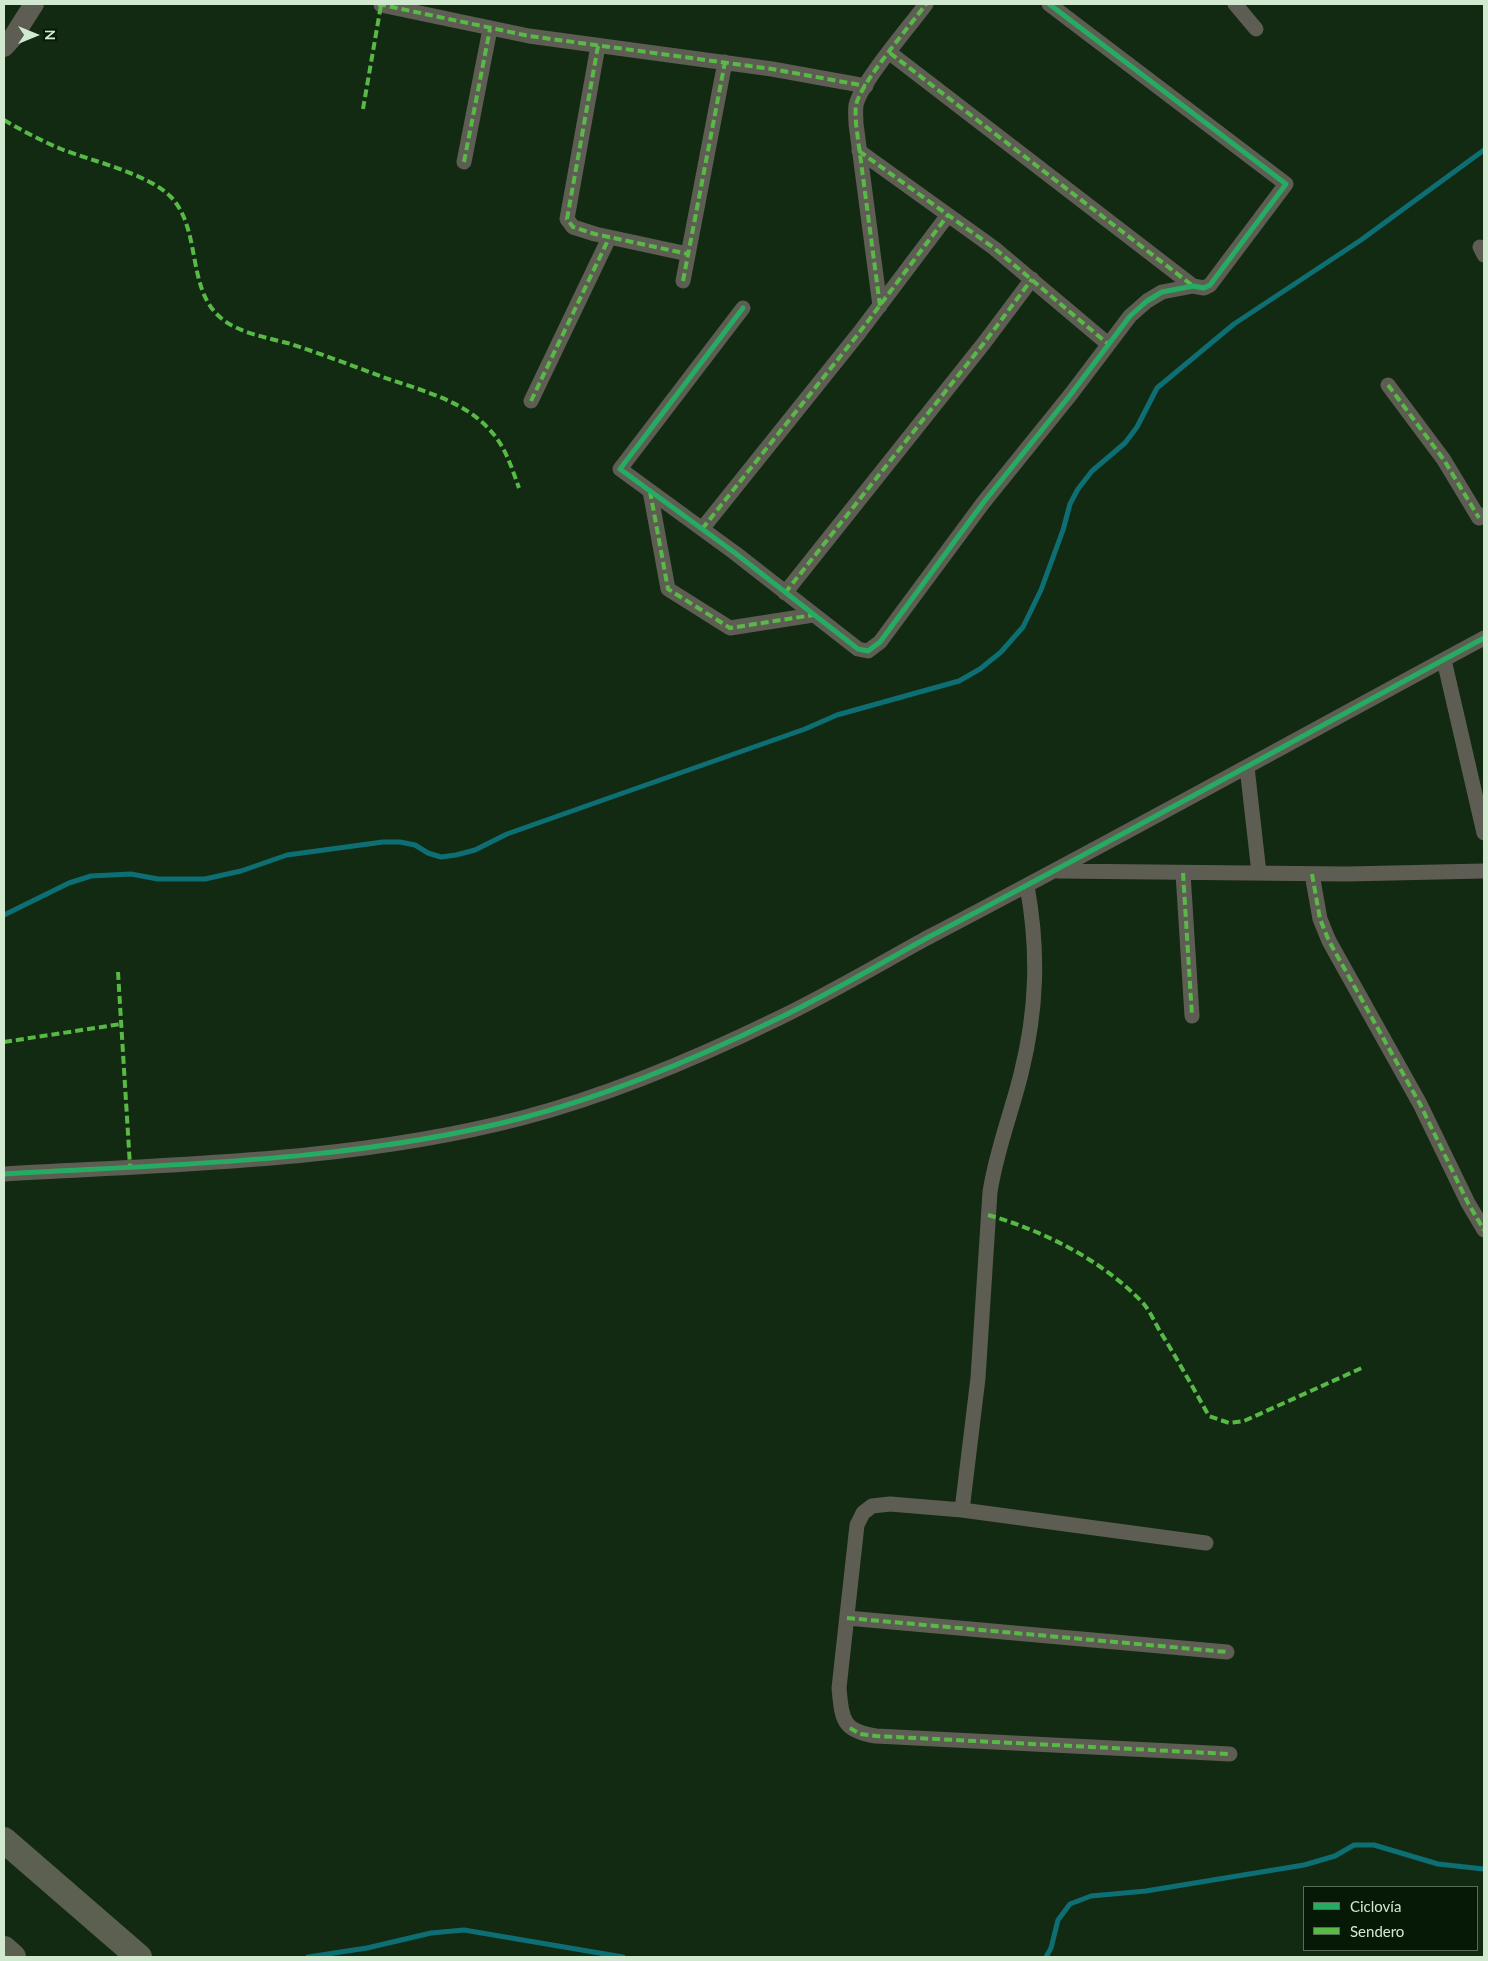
<!DOCTYPE html>
<html>
<head>
<meta charset="utf-8">
<style>
	body { margin:0 }
	#map { position:relative; width:1488px; height:1961px; overflow:hidden; background:#122a12; font-family:Lato,sans-serif }
	canvas { display:block }
	.frame { position:absolute; inset:0; border:5px solid #d1e9cf; pointer-events:none }
	.legend { position:absolute; left:1303px; top:1886px; width:175px; height:65px; box-sizing:border-box; background:#061806; border:1px solid #576c56; margin:0; padding:6px 9px; list-style:none; font-size:15px; color:#d1e9cf }
	.legend li { display:flex; align-items:center; gap:10px; height:25px }
	.legend b { width:25px; border:1px solid #576c56 }
	.north { position:absolute; left:10px; top:10px; width:50px; height:50px; -webkit-text-stroke:4px #061806; paint-order:stroke; rotate:90deg; font-size:14px; font-weight:700; line-height:20px; text-align:center; color:#d1e9cf }
	.north::after { content:''; display:block; margin:auto; width:18px; height:22px; background:#d1e9cf; clip-path:polygon(50% 0,100% 100%,50% 72%,0 100%) }
</style>
</head>
<body>
<div id="map">
<canvas width="1488" height="1961"></canvas>
<div class="frame"></div>
<ul class="legend">
<li><b style="height:6px;background:#26ab63"></b>Ciclovía</li>
<li><b style="height:6px;background:#58b947"></b>Sendero</li>
</ul>
<div class="north">N</div>
</div>
<script>
const context = document.querySelector('canvas').getContext('2d');
context.lineJoin = 'round';
function stroke(path, color, width, dash) {
  context.strokeStyle = color;
  context.lineWidth = width;
  context.lineCap = dash ? 'butt' : 'round';
  context.setLineDash(dash || []);
  context.stroke(path);
}
stroke(new Path2D(`
	M4,915L69,883L91,876L131,874L158,879H205L241,871L287,855L383,842H400L415,845L428,853L441,857L456,855L475,850L507,834L589,805L805,729L837,715L959,681L980,669L1001,652L1023,627L1041,590L1063,530L1070,504L1078,489L1092,471L1125,443L1137,427L1157,388L1234,324L1361,240L1484,150
	M308,1957L367,1948L431,1933L464,1930L623,1957
	M1046,1957L1051,1948L1058,1920L1070,1904L1091,1896L1146,1891L1304,1865L1335,1856L1354,1845H1374L1438,1864L1484,1869`), '#0d6f73', 5);
stroke(new Path2D(`
	M1235,4L1256,29
	M381,5L529,36L772,69L866,86
	M598,46L567,219L573,227L595,234L688,254
	M890,53L1193,286
	M859,151L994,248L1108,344
	M464,162L490,29
	M1480,247L1484,255
	M683,281L725,62
	M880,306L856,124C856,118 855,111 856,105C861,82 910,26 926,4
	M743,308L620,469L735,553L858,649L868,651L880,642L983,503L1071,394L1130,316L1147,301L1162,292L1193,286L1204,288L1210,285L1286,184L1049,4
	M1388,385L1444,460L1479,518L1484,515
	M531,401L609,238
	M650,491L668,589L730,628L813,615
	M702,529L859,333L948,215
	M785,593L984,343L1032,279
	M1444,660L1484,833
	M1247,767L1259,873
	M1058,871L1346,874L1484,871
	M1183,873L1192,1016
	M1312,874L1320,919L1329,941L1420,1104L1468,1203L1484,1230
	M4,1174C177,1164 353,1162 522,1118C610,1095 695,1059 777,1019C827,995 876,966 925,939C1113,841 1298,738 1484,638
	M962,1510L978,1378L990,1192C996,1152 1011,1114 1021,1074C1037,1010 1039,951 1027,886
	M1206,1543L962,1510L890,1504L872,1506L863,1513L857,1525L839,1688C842,1719 842,1731 876,1736L1230,1754
	M847,1618L1227,1652`), '#5e5d53', 15);
stroke(new Path2D(`
	M4,47L13,37L34,4`), '#5e5d53', 20);
stroke(new Path2D(`
	M4,1840L139,1957
	M4,1949L13,1957`), '#5b6050', 26);
stroke(new Path2D(`
	M378,4L529,36L772,69L866,86
	M598,46L567,219L573,227L595,234L688,254
	M890,53L1193,286
	M363,109L381,5
	M4,120C21,130 42,141 61,149C92,161 149,174 171,197C202,230 186,289 221,318C238,333 269,338 291,344C321,354 351,365 380,376C416,389 461,399 488,428C505,445 511,466 519,488
	M859,151L994,248L1108,344
	M464,162L490,29
	M683,281L725,62
	M880,306L856,124C856,118 855,111 856,105C861,82 910,26 926,4
	M1388,385L1444,460L1479,518
	M531,401L609,238
	M650,491L668,589L730,628L813,615
	M702,529L859,333L948,215
	M785,593L984,343L1032,279
	M1183,873L1192,1016
	M1312,874L1320,919L1329,941L1420,1104L1468,1203L1484,1230
	M118,972L130,1166
	M4,1042L121,1024
	M988,1215C1044,1231 1102,1260 1143,1303C1150,1311 1155,1323 1161,1333C1178,1360 1193,1388 1209,1416L1229,1423L1244,1421L1364,1367
	M847,1618L1227,1652
	M850,1728L860,1734L876,1736L1230,1754`), '#58b947', 4, [8, 4]);
stroke(new Path2D(`
	M743,308L620,469L735,553L858,649L868,651L880,642L983,503L1071,394L1130,316L1147,301L1162,292L1193,286L1204,288L1210,285L1286,184L1049,4
	M4,1174C177,1164 353,1162 522,1118C610,1095 695,1059 777,1019C827,995 876,966 925,939C1113,841 1298,738 1484,638`), '#26ab63', 5);
</script>
</body>
</html>
